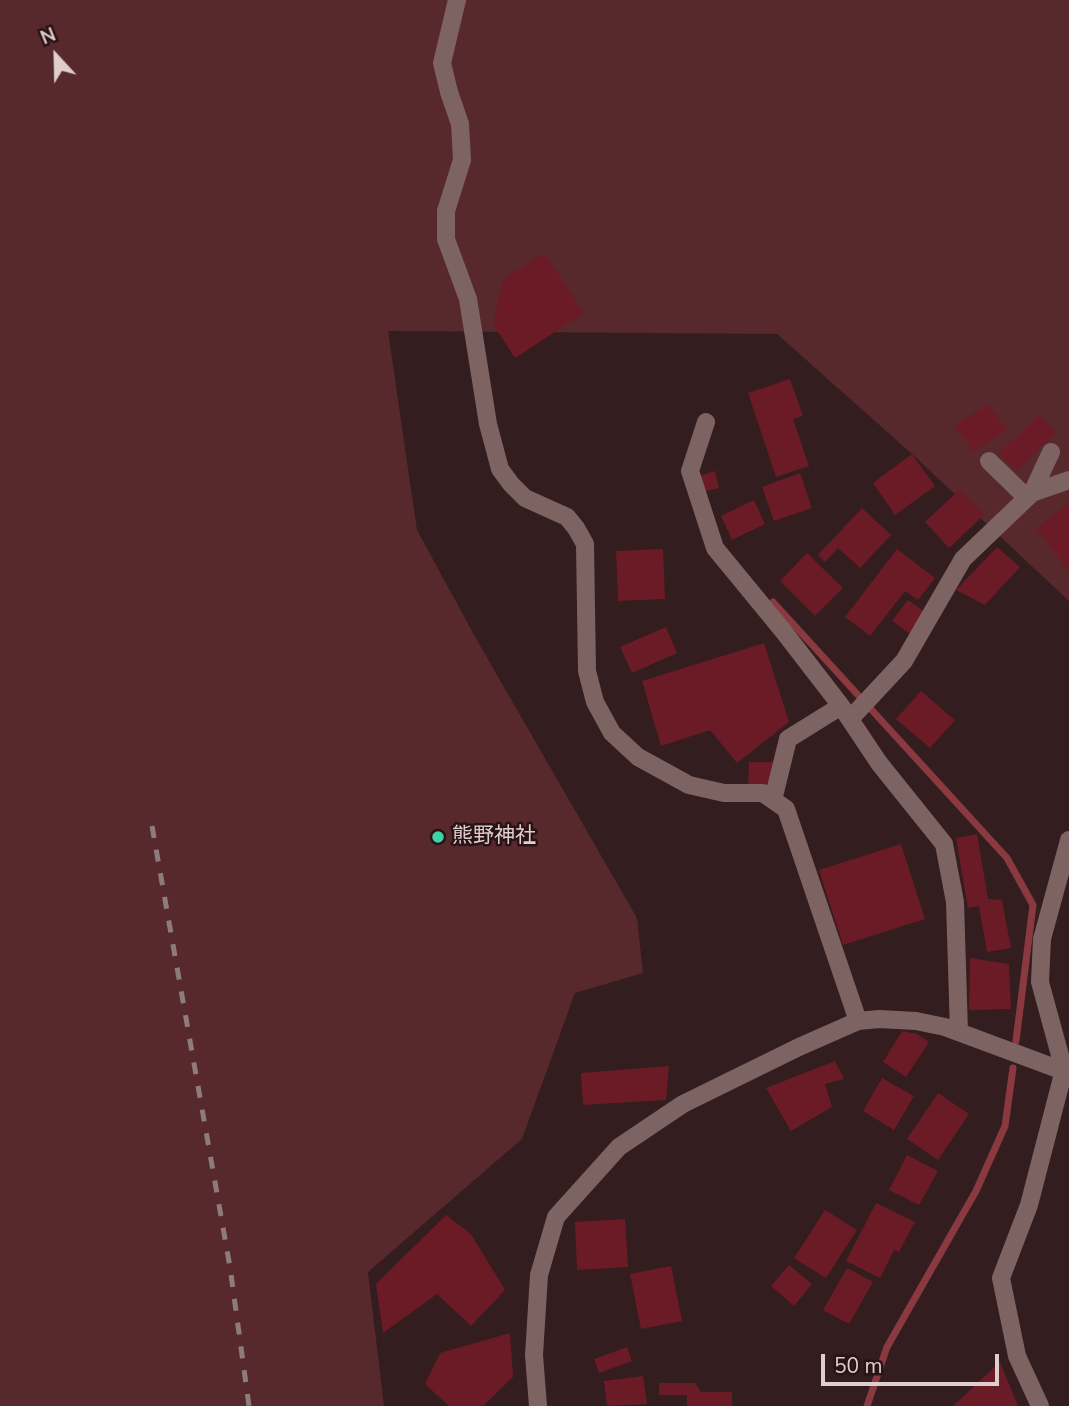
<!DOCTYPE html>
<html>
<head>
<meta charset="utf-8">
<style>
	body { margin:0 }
	#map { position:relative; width:1069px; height:1406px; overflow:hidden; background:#331d1e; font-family:"Nunito Sans",sans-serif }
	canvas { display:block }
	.north { position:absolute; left:21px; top:21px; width:70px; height:70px; -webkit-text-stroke:5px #291314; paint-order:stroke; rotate:338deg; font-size:19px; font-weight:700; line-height:28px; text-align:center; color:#decece }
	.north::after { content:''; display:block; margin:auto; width:24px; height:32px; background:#decece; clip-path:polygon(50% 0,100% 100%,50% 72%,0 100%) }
	.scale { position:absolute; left:821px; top:1354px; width:178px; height:32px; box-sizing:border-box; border:4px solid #decece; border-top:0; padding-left:9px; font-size:21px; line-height:24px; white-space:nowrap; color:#decece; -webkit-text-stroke:5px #291314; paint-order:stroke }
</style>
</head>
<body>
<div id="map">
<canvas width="1069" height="1406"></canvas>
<div class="north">N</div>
<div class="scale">50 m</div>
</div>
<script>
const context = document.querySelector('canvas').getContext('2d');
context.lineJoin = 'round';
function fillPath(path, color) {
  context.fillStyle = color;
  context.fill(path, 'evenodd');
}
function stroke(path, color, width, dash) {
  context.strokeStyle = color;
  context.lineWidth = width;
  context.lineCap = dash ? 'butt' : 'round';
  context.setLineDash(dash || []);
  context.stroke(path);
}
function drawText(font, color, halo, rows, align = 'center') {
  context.font = font + ' "Nunito Sans","Noto Sans JP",sans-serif';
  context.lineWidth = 5;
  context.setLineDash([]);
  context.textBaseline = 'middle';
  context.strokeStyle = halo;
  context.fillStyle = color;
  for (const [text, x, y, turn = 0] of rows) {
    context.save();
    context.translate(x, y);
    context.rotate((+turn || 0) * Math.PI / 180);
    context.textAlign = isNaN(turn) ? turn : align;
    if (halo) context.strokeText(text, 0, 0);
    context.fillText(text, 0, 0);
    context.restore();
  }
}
fillPath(new Path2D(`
	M0,0H1069V601L912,454L777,334L388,331L417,530L478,642L637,918L643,973L575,993L522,1139L368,1272L384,1406H0Z`), '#57282c');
stroke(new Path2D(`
	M773,602L1007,858L1033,905L1016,1041
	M867,1406L887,1347L976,1191L1005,1126L1013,1068`), '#8b3941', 7);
fillPath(new Path2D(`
	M544,253L584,313L515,358L493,324L503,280Z
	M790,379L803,416L793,419L809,466L776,477L748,393Z
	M987,405L1008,430L974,451L954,426Z
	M1039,415L1056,433L1016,471L999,453Z
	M912,454L935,486L895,515L873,483Z
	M715,471L719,488L702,492L698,476Z
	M800,473L812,508L774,521L762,487Z
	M959,490L984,515L949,548L925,522Z
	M754,500L765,524L732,540L721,516Z
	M1069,502V572L1036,528Z
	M862,508L891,535L860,568L838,548L825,562L818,555Z
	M997,547L1020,567L985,605L956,590Z
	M663,549L665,599L618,601L616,551Z
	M897,549L935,578L918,600L905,591L870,636L845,617Z
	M807,553L843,588L815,616L780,581Z
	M908,600L926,613L910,634L892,621Z
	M666,627L677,653L632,673L620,647Z
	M764,643L789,722L737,763L710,730L661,746L642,681Z
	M921,691L955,720L930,748L896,719Z
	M749,762H775L772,787H748Z
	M977,834L988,899L1002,900L1011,948L987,952L979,906L968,908L956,838Z
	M901,844L925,919L843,945L819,870Z
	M970,958L1009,964L1011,1009L969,1010Z
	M902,1031L917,1034L929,1042L906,1077L883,1062Z
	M835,1061L844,1079L825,1084L832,1107L791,1131L766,1088Z
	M669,1066L666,1100L583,1105L581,1073Z
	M882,1078L914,1096L894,1130L863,1111Z
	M938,1093L969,1114L938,1160L907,1139Z
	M907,1155L938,1171L919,1205L889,1190Z
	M876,1203L915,1222L899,1252L894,1250L880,1278L846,1261Z
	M825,1210L857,1230L826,1278L794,1258Z
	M446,1215L471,1234L505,1290L471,1326L437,1294L383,1333L376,1284Z
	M625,1219L628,1267L577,1270L575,1222Z
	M789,1265L812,1284L794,1306L771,1286Z
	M671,1266L682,1321L641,1329L630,1274Z
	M847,1268L873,1282L849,1324L823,1310Z
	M510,1333L513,1377L483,1406H449L425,1384L440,1353Z
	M627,1347L632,1361L599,1373L594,1359Z
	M1000,1362L1018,1406H953Z
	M643,1376L647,1404L607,1406L604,1381Z
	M659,1383H695L701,1392H732V1406H687V1395H659Z`), '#6b1b26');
stroke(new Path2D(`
	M457,0L442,63L449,92L460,124L462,160L446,211V239L468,299L488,424L500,469L511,484L525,498L567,517L576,528L585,544L587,671L595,702L612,733L638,757L689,785L724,793H763L786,809L858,1021
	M706,422L690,471L715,548L784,632L841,706L879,763L944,844L955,902L959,1032
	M989,461L1027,498
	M1032,493L1051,452
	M850,719L904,661L963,559L1032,493L1069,480
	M773,800L788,739L841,706
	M538,1406L534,1355L539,1275L556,1217L619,1147L683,1104L799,1047L858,1021L879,1019L916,1021L945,1027L1069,1073
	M1040,1406L1017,1356L1001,1278L1029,1205L1064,1070L1040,982L1042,939L1069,840`), '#7e6363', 18);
stroke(new Path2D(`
	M152,826L230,1267L249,1406`), '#8e7c7c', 5, [12, 12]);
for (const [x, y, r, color] of [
	[438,837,7,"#3cd4a4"]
]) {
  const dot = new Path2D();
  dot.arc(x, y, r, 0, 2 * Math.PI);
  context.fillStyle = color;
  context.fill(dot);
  stroke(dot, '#291314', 2.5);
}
drawText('21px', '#decece', '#291314', [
	["熊野神社",452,837]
], 'left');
</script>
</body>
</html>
